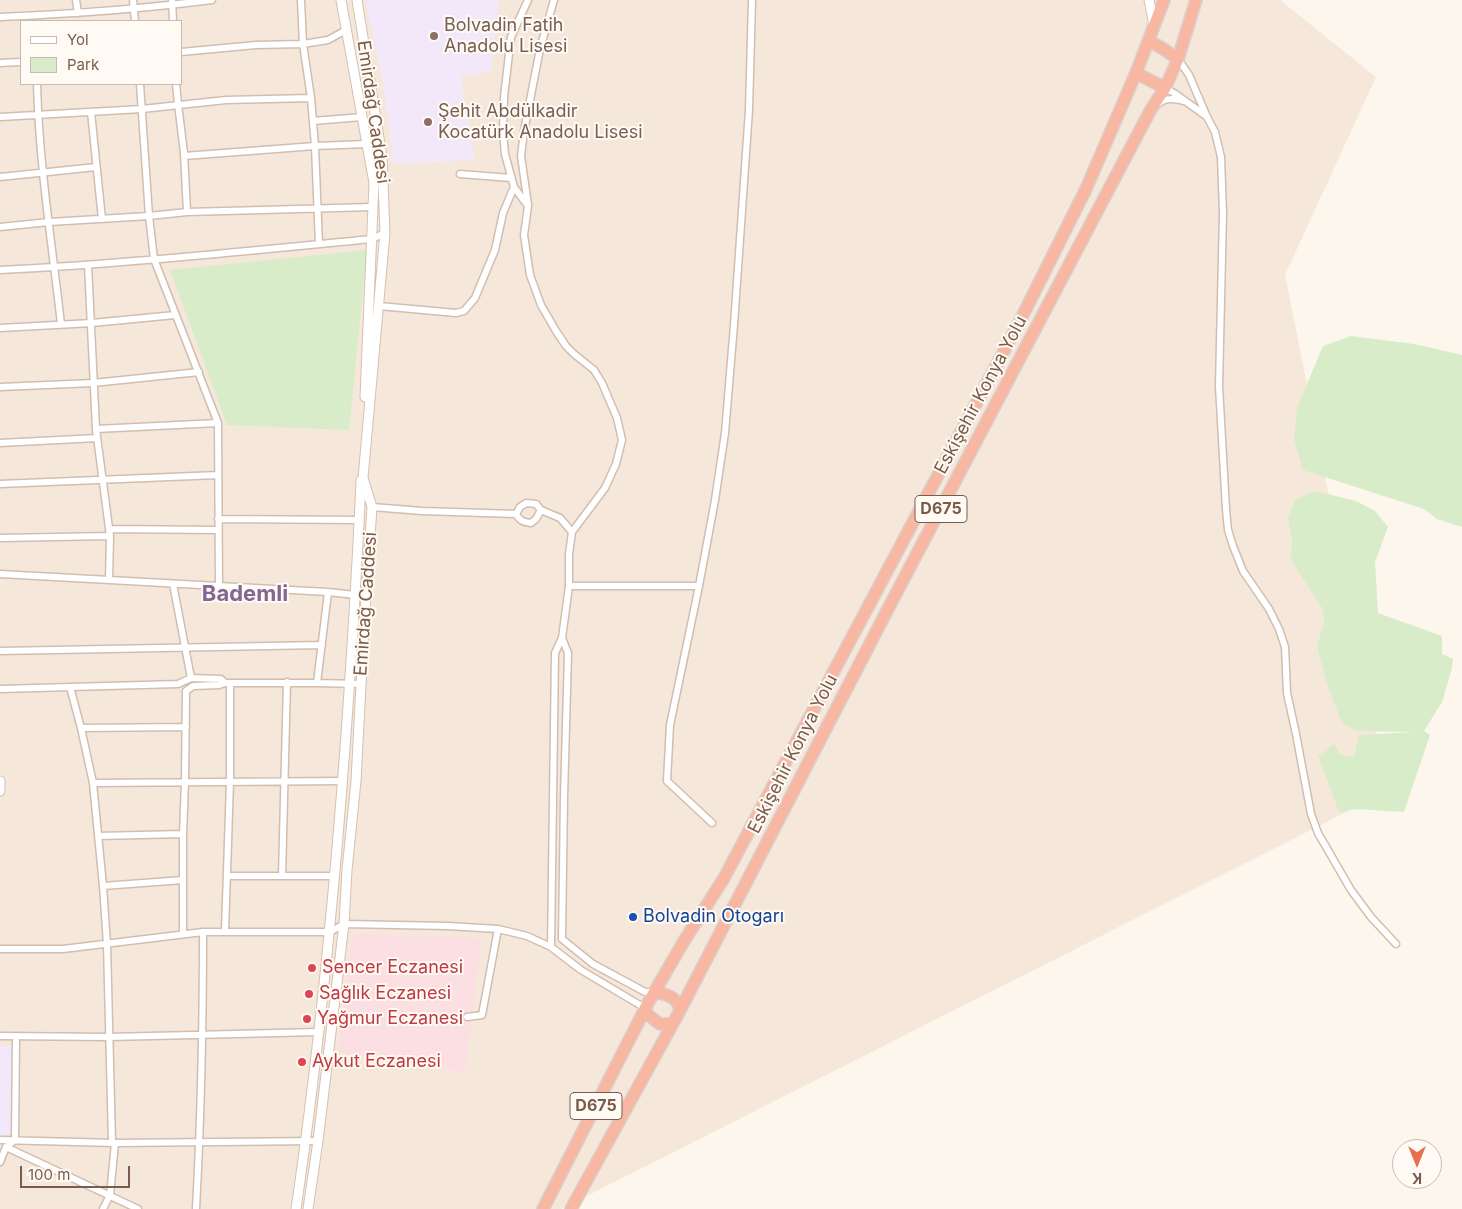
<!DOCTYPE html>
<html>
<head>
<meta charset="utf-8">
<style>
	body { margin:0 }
	#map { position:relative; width:1462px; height:1209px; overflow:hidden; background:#fdf6ec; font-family:Inter,sans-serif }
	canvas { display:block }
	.legend { position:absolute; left:20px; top:20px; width:162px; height:65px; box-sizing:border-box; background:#fffaf3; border:1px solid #cabbb1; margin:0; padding:6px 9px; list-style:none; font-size:15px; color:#7a5c4d }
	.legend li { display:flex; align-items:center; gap:10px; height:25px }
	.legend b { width:25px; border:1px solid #cabbb1 }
	.north { position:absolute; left:1392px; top:1139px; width:50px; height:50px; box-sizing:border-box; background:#fffaf3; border:1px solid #cabbb1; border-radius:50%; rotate:180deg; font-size:14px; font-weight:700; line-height:20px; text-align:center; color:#7a5c4d }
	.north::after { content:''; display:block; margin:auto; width:18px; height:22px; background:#e76f51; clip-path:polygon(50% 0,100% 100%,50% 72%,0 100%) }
	.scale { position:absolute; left:20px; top:1166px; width:110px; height:22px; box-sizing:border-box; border:2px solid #7a5c4d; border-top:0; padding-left:6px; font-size:15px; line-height:18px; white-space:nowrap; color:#7a5c4d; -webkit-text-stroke:4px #fffaf3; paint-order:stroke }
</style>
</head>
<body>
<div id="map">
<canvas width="1462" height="1209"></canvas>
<ul class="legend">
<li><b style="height:6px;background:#fff"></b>Yol</li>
<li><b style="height:14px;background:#d8ecc9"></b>Park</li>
</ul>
<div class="north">K</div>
<div class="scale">100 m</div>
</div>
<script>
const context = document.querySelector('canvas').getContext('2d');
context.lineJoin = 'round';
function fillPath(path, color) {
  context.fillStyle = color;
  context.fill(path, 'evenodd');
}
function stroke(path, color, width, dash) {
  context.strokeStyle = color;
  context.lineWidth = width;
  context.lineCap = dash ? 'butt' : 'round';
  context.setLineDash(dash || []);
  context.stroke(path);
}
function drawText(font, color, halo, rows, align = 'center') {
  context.font = font + ' Inter,sans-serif';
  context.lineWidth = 4;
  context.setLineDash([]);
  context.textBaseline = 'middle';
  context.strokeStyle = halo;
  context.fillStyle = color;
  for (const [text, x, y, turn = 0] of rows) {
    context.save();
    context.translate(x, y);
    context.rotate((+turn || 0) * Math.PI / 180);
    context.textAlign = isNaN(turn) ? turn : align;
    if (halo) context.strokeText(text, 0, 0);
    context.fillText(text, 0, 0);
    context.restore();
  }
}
fillPath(new Path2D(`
	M0,0H1280L1376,77L1285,275L1388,791L561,1209H0ZM21,21H181V84H21Z`), '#f5e8da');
fillPath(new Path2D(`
	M365,0H499L491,72L461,76L475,160L394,164L383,83Z
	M0,1046H12V1134L0,1135Z`), '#f3e8fa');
fillPath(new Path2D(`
	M352,934L482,938L465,1072L338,1051Z`), '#fbdfe3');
fillPath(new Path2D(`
	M367,250L349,430L227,425L170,270Z
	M1351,336L1414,344L1462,355V527L1437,519L1424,509L1303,470L1294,438L1297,408L1323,346Z
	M1315,491L1356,501L1375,511L1388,527L1375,562L1378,613L1442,636V654L1453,659L1452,668L1442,702L1424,731L1430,735L1404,812L1356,809L1339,812L1318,755L1326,751L1334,743L1339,754L1354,757L1359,735L1414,732L1357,731L1342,723L1327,684L1317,646L1325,619L1322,608L1291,560L1292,540L1288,518L1295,500Z`), '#d8ecc9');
const street = new Path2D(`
	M76,0L78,13
	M133,0L135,21
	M172,0L173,21
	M301,0L303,44L311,98L315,146L319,244
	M528,0L511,37L504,97L503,133L505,154L514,187L528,206L524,235L530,275L541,305L556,331L566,346L574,354L594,370L602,383L617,418L622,440L616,464L605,488L572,532L569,554V586L562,638L555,653L551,947
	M0,17C71,14 141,9 212,0
	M181,52L256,45L303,44L328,40L346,30
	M1178,59L1189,75L1207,117L1215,132L1221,157L1223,213L1219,386L1226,509L1228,530L1233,546L1243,571L1269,609L1279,629L1285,647L1287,693L1296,734L1311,814L1318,833L1351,890L1371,917L1396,944
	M0,63L21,62
	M37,84C39,164 52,244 61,324
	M140,84L149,216L154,259L218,423L219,587
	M176,84L178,104L184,153L187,212
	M1165,88L1174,93L1206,116
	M1158,104C1166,97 1175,99 1184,101
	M91,112L102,219
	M0,117L142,109L226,100L311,98
	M313,121L362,117
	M184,156L315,146L367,144
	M460,174L511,178
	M0,177L96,167
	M528,205L521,156L524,131L540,49L554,0
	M0,227L49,222L149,216L187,212L373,207
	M88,265L96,429L110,536L109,580
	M0,270C124,264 248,251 372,239L385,233
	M379,306L456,313L464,311L475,298L495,250L503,213L514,187
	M0,328L92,323L175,315
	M0,387L93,383L199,372
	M96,429L218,423
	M0,443L97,438
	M0,484L218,475
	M372,507L422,511L516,514L520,507L526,503L536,504L541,510L560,518L572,532
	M516,514C520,521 523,522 531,523L536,519L541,510
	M218,519L360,520
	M109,529L218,530
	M0,538L110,536
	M0,574L328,592L355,595
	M569,586H699
	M562,638L568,653L564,797L562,939
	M0,651L322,645
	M191,678L221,679L225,683
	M317,683L328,592
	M70,687L81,728L93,783L103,886L107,944L112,1143
	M0,689L178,684L191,678L173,584
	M81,728L186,727
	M93,783L343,781
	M712,823L667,781L670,725L699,586L715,500L725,433L734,325L749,110L752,0
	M98,836L183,834
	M228,876H335
	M282,876L287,682
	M103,886L183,880
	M225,931L230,782V684
	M183,934V834L185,782L186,691L193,686L219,685L225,683H317L361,684
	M562,939L593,964L645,992H654
	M0,949H63L203,932H330L344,924L448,926L498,929L527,936L551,947L581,970L645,1008
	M467,1017L482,1015L498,929
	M0,1036L109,1037L319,1032
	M16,1036L15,1140L6,1147L138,1209
	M0,1140L115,1143L318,1141
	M0,1162L6,1147
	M103,1209L110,1195L115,1143
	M196,1209C201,1117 203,1024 203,932`);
const secondary = new Path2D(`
	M341,0L374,183L365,397
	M1149,0L1154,25
	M0,781V791
	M296,1209C324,1017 341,824 353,630C356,580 359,530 361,480
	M308,1209L318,1141L344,924L347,870L356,781L364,628L372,507L363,478L385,233L382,157L357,0`);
const highway = new Path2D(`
	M1149,41L1162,48L1178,59
	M1136,73L1165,88
	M654,992C666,994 676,996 680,1009
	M645,1008L648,1015L660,1024H672
	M543,1209L648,1003L684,941L724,878L1021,319L1086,189L1136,73L1164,0
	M571,1209L677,1016L890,605L1150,111L1165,88L1178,59L1196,0`);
stroke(street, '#d1beb0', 9);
stroke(secondary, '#d6c0b0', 11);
stroke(highway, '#dad1cd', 14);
stroke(street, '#fff', 6);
stroke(secondary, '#fff', 9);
stroke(highway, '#f7b7a3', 11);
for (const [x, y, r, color] of [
	[434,36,5,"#8d6e63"],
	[428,122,5,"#8d6e63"],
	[633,917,5,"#1a4fb4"],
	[312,968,5,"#e0444e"],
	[309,994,5,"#e0444e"],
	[307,1019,5,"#e0444e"],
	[302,1062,5,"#e0444e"]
]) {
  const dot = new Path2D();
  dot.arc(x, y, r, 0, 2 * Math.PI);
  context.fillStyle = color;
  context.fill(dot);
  stroke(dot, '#fffaf3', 2);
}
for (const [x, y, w] of [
	[941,509,52],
	[596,1106,52]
]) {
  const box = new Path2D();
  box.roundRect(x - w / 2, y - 13.5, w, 27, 4);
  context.fillStyle = '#fffaf3';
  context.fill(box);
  stroke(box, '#7a5c4d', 1);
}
drawText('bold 16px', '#7a5c4d', null, [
	["D675",941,509],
	["D675",596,1106]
]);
drawText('18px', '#785e54', '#fffaf3', [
	["Bolvadin Fatih",444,26],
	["Anadolu Lisesi",444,47],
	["Şehit Abdülkadir",438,112],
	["Kocatürk Anadolu Lisesi",438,133]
], 'left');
drawText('18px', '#7a5c4d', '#fffaf3', [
	["Emirdağ Caddesi",373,112,82],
	["Eskişehir Konya Yolu",981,395,-62],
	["Emirdağ Caddesi",366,604,-86],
	["Eskişehir Konya Yolu",793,754,-63]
]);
drawText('18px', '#164399', '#fffaf3', [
	["Bolvadin Otogarı",643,917]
], 'left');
drawText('18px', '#be3a42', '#fffaf3', [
	["Sencer Eczanesi",322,968],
	["Sağlık Eczanesi",319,994],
	["Yağmur Eczanesi",317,1019],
	["Aykut Eczanesi",312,1062]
], 'left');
drawText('bold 22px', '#846695', '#fffaf3', [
	["Bademli",245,594]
]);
</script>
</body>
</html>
